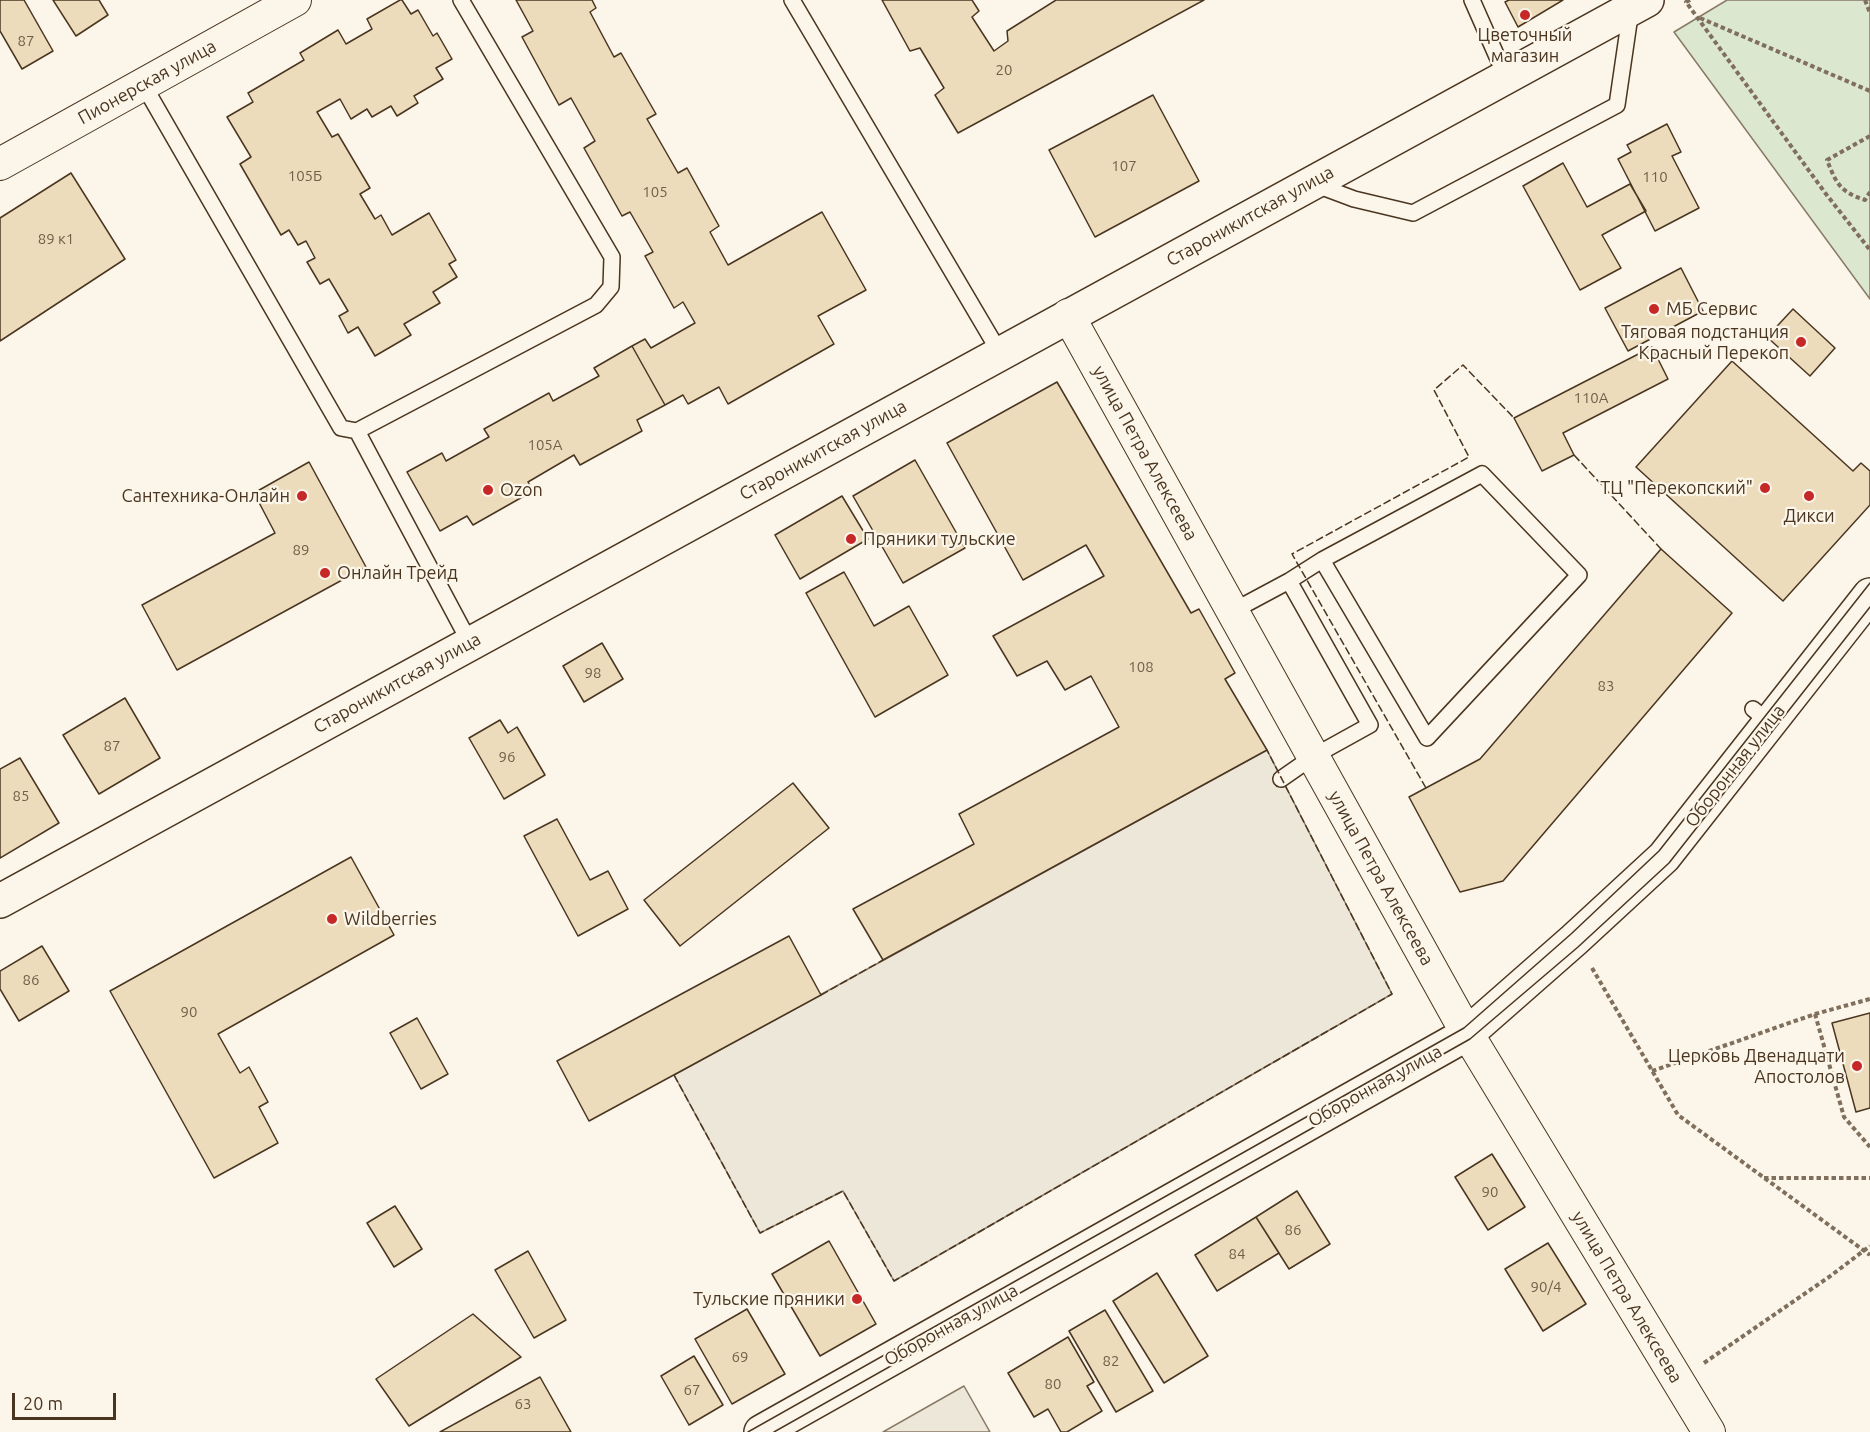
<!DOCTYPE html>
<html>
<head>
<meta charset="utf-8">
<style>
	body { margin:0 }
	#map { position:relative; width:1870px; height:1432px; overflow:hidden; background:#fbf6e9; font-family:Ubuntu,sans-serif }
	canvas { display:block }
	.scale { position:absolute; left:12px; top:1393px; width:104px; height:27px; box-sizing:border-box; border:3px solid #4a3520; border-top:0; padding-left:8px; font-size:18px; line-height:21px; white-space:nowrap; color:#4a3520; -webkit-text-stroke:4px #fbf6e9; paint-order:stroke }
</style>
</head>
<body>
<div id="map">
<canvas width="1870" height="1432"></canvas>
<div class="scale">20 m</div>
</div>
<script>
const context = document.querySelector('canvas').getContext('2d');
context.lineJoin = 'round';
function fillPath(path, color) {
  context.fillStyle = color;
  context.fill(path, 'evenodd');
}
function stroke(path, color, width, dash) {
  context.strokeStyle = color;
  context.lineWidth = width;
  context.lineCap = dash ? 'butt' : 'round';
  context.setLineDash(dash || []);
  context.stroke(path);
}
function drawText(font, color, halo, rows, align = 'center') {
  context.font = font + ' Ubuntu,sans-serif';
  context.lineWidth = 4.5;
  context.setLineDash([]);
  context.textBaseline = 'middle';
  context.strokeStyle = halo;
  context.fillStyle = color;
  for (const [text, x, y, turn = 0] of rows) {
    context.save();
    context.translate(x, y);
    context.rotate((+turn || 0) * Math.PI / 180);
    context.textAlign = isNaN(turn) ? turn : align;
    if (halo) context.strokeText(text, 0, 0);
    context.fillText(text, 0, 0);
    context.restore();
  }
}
const green = new Path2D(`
	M1727,0H1870V299L1674,32Z`);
fillPath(green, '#dce7d0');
stroke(green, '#887966', 1.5);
const parking = new Path2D(`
	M1267,750L1392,994L894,1281L843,1191L760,1233L674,1075Z
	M964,1386L990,1432H883Z`);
fillPath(parking, '#ede7d9');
stroke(parking, '#887966', 1.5);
const building = new Path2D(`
	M0,0H24L53,51L22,69L0,31Z
	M53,0H99L108,15L76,36Z
	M400,0H402L411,14L418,10L433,36L437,33L452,59L436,68L443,79L414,96L418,103L397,116L391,106L372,117L367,109L351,119L340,99L317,112L332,137L338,134L370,188L360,194L375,219L381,215L392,235L429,213L456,260L449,264L457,277L433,292L440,303L404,324L411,335L375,356L358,327L348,333L339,316L348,311L329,279L320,284L307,262L315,258L306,241L298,245L289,230L281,235L240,164L251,157L227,117L253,102L248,93L304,60L300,53L338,30L346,44L372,29L367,19Z
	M516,0H592L596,8L590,12L614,57L621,53L656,114L647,119L678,173L687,168L719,226L710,232L728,265L822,212L866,290L818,316L834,344L728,404L719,387L688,404L683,395L665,405L632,346L645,339L651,348L695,323L683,302L674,308L645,256L653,252L630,212L622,216L584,148L595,141L571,98L559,105L522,37L533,31Z
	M882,0H972L979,11L972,17L994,51L1008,41L1007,31L1056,0H1204L958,133L935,95L944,88L920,48L910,51Z
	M1509,0H1563L1518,27L1505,2Z
	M1153,95L1199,181L1095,237L1049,150Z
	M1667,124L1681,152L1672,156L1699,208L1655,231L1618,159L1631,152L1627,145Z
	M1563,163L1587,207L1630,184L1646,211L1602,235L1621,268L1580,290L1523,186Z
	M71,173L125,259L0,341V218Z
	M1681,268L1703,311L1628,351L1605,308Z
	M1793,309L1835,348L1810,376L1767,337Z
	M632,346L665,405L637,420L642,431L580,465L574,455L528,482L533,491L473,525L467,516L440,531L407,472L442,453L446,461L489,437L484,429L549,393L553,401L599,376L594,368Z
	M1652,347L1668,379L1563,433L1574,455L1542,471L1514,418Z
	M1732,361L1853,471L1861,463L1870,471V505L1783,601L1636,467Z
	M1057,382L1191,613L1199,609L1235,673L1225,679L1267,750L883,960L853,909L974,844L959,814L1119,727L1091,676L1065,690L1047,661L1017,676L993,636L1104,576L1086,545L1023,580L947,443Z
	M915,460L965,548L903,583L853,496Z
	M309,462L366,567L177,670L142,605L275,533L254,493Z
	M842,496L868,539L800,579L775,535Z
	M1661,549L1732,613L1503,881L1460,892L1409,797L1480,759Z
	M844,572L874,626L909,606L948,675L875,717L806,593Z
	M602,643L623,679L584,702L563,666Z
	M125,698L160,758L99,794L63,735Z
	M500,720L508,733L517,727L545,775L504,799L469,738Z
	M20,758L59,823L0,858V769Z
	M793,783L829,828L680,946L644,900Z
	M557,819L590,880L608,871L628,909L578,936L524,836Z
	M351,857L394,935L218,1034L240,1073L249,1067L268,1102L259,1107L278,1143L214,1178L110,991Z
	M789,936L821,995L589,1121L557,1061Z
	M42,946L69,991L19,1021L0,989V971Z
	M1870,1013V1108L1856,1112L1832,1023Z
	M417,1018L448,1074L421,1089L390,1033Z
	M1492,1154L1525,1207L1488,1230L1455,1177Z
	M1297,1191L1330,1244L1289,1269L1256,1217Z
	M395,1206L422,1249L394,1267L367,1223Z
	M1256,1217L1279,1253L1217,1291L1195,1255Z
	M829,1241L876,1324L820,1356L772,1274Z
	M1548,1243L1586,1304L1543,1331L1505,1269Z
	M528,1251L566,1320L534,1338L495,1270Z
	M1157,1273L1208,1356L1164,1383L1113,1301Z
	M747,1309L785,1374L732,1404L695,1339Z
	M1105,1310L1153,1391L1116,1412L1069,1331Z
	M473,1314L521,1357L409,1426L376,1379Z
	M1068,1337L1094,1382L1087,1386L1102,1411L1067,1432H1061L1048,1409L1034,1417L1008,1373Z
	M694,1356L723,1405L689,1425L661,1376Z
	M540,1377L571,1432H440Z`);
fillPath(building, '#ecdcbc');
stroke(building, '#4a3520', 1.5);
const lane = new Path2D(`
	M792,0L1000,353
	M1472,0L1506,77
	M143,84L341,428L357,431L596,305L611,287L612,257L461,0
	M1314,184L1354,199L1413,213L1617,105L1631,9
	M357,431L470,643
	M1233,611L1289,581L1322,560L1482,474L1579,575L1427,738L1322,560
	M1753,709L1769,722
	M1281,779L1314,756L1370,725L1289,581`);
const street = new Path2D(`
	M0,164L295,0
	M1068,315L1464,1028L1709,1432`);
const secondary = new Path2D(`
	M761,1432L1467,1034L1574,940L1664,857L1870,595`);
const primary = new Path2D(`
	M0,901L1647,0`);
stroke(lane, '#4a3520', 18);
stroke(street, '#4a3520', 34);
stroke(secondary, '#4a3520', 36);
stroke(primary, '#4a3520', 36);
stroke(new Path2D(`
	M1690,0L1686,2L1826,194L1870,250
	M1865,0L1870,13
	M1700,18L1870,91
	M1870,136L1827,160C1836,183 1840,192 1865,200L1870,192
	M1592,968L1678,1115L1870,1255
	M1815,1014L1844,1117L1870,1147
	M1652,1071L1815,1014L1870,999
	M1764,1178H1870
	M1704,1363L1829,1277L1870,1246`), '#7f6f5c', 4, [4.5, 3]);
stroke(lane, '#fbf6e9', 15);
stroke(street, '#fbf6e9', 32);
stroke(secondary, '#fbf6e9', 33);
stroke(primary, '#fbf6e9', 33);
stroke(new Path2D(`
	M748,1432L1464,1028L1571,934L1659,851L1870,583
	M774,1432L1470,1039L1578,947L1669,863L1870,607`), '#4a3520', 1.5);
stroke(new Path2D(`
	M1574,455L1661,549
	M1426,788L1292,554L1469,457L1434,390L1463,365L1514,418
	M821,995L883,960
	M674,1075L760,1233L843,1191L894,1281L1392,994L1267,750`), '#4a3520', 1.5, [8, 3]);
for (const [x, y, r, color] of [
	[1525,15,6,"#c62828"],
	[1654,309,6,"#c62828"],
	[1801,342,6,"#c62828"],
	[1765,488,6,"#c62828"],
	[488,490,6,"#c62828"],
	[302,496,6,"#c62828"],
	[1809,496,6,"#c62828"],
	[851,539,6,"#c62828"],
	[325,573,6,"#c62828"],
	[332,919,6,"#c62828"],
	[1857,1066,6,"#c62828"],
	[857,1299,6,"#c62828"]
]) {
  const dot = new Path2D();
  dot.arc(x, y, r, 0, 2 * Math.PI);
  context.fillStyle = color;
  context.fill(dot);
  stroke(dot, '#fbf6e9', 2);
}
drawText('15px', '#725f47', null, [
	["87",26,41],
	["20",1004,70],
	["107",1124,166],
	["105Б",305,176],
	["110",1655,177],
	["105",655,192],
	["89 к1",56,239],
	["110А",1591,398],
	["105А",545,445],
	["89",301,550],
	["108",1141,667],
	["98",593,673],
	["83",1606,686],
	["87",112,746],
	["96",507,757],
	["85",21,796],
	["86",31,980],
	["90",189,1012],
	["90",1490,1192],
	["86",1293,1230],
	["84",1237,1254],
	["90/4",1546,1287],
	["69",740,1357],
	["82",1111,1361],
	["80",1053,1384],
	["67",692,1390],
	["63",523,1404]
]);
drawText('18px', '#4a3520', '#fbf6e9', [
	["Цветочный",1525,35,"center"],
	["магазин",1525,56,"center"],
	["МБ Сервис",1666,309],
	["Тяговая подстанция",1789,332,"right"],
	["Красный Перекоп",1789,353,"right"],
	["ТЦ \"Перекопский\"",1753,488,"right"],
	["Ozon",500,490],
	["Сантехника-Онлайн",290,496,"right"],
	["Дикси",1809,516,"center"],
	["Пряники тульские",863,539],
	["Онлайн Трейд",337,573],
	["Wildberries",344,919],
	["Церковь Двенадцати",1845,1056,"right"],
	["Апостолов",1845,1077,"right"],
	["Тульские пряники",845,1299,"right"]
], 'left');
drawText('18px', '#4a3520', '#fbf6e9', [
	["Пионерская улица",147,82,-29],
	["Староникитская улица",1250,216,-29],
	["Староникитская улица",823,450,-29],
	["улица Петра Алексеева",1145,453,61],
	["Староникитская улица",397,683,-29],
	["Оборонная улица",1735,766,-52],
	["улица Петра Алексеева",1381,878,61],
	["Оборонная улица",1375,1086,-29],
	["улица Петра Алексеева",1627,1297,59],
	["Оборонная улица",951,1325,-29]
]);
</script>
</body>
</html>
